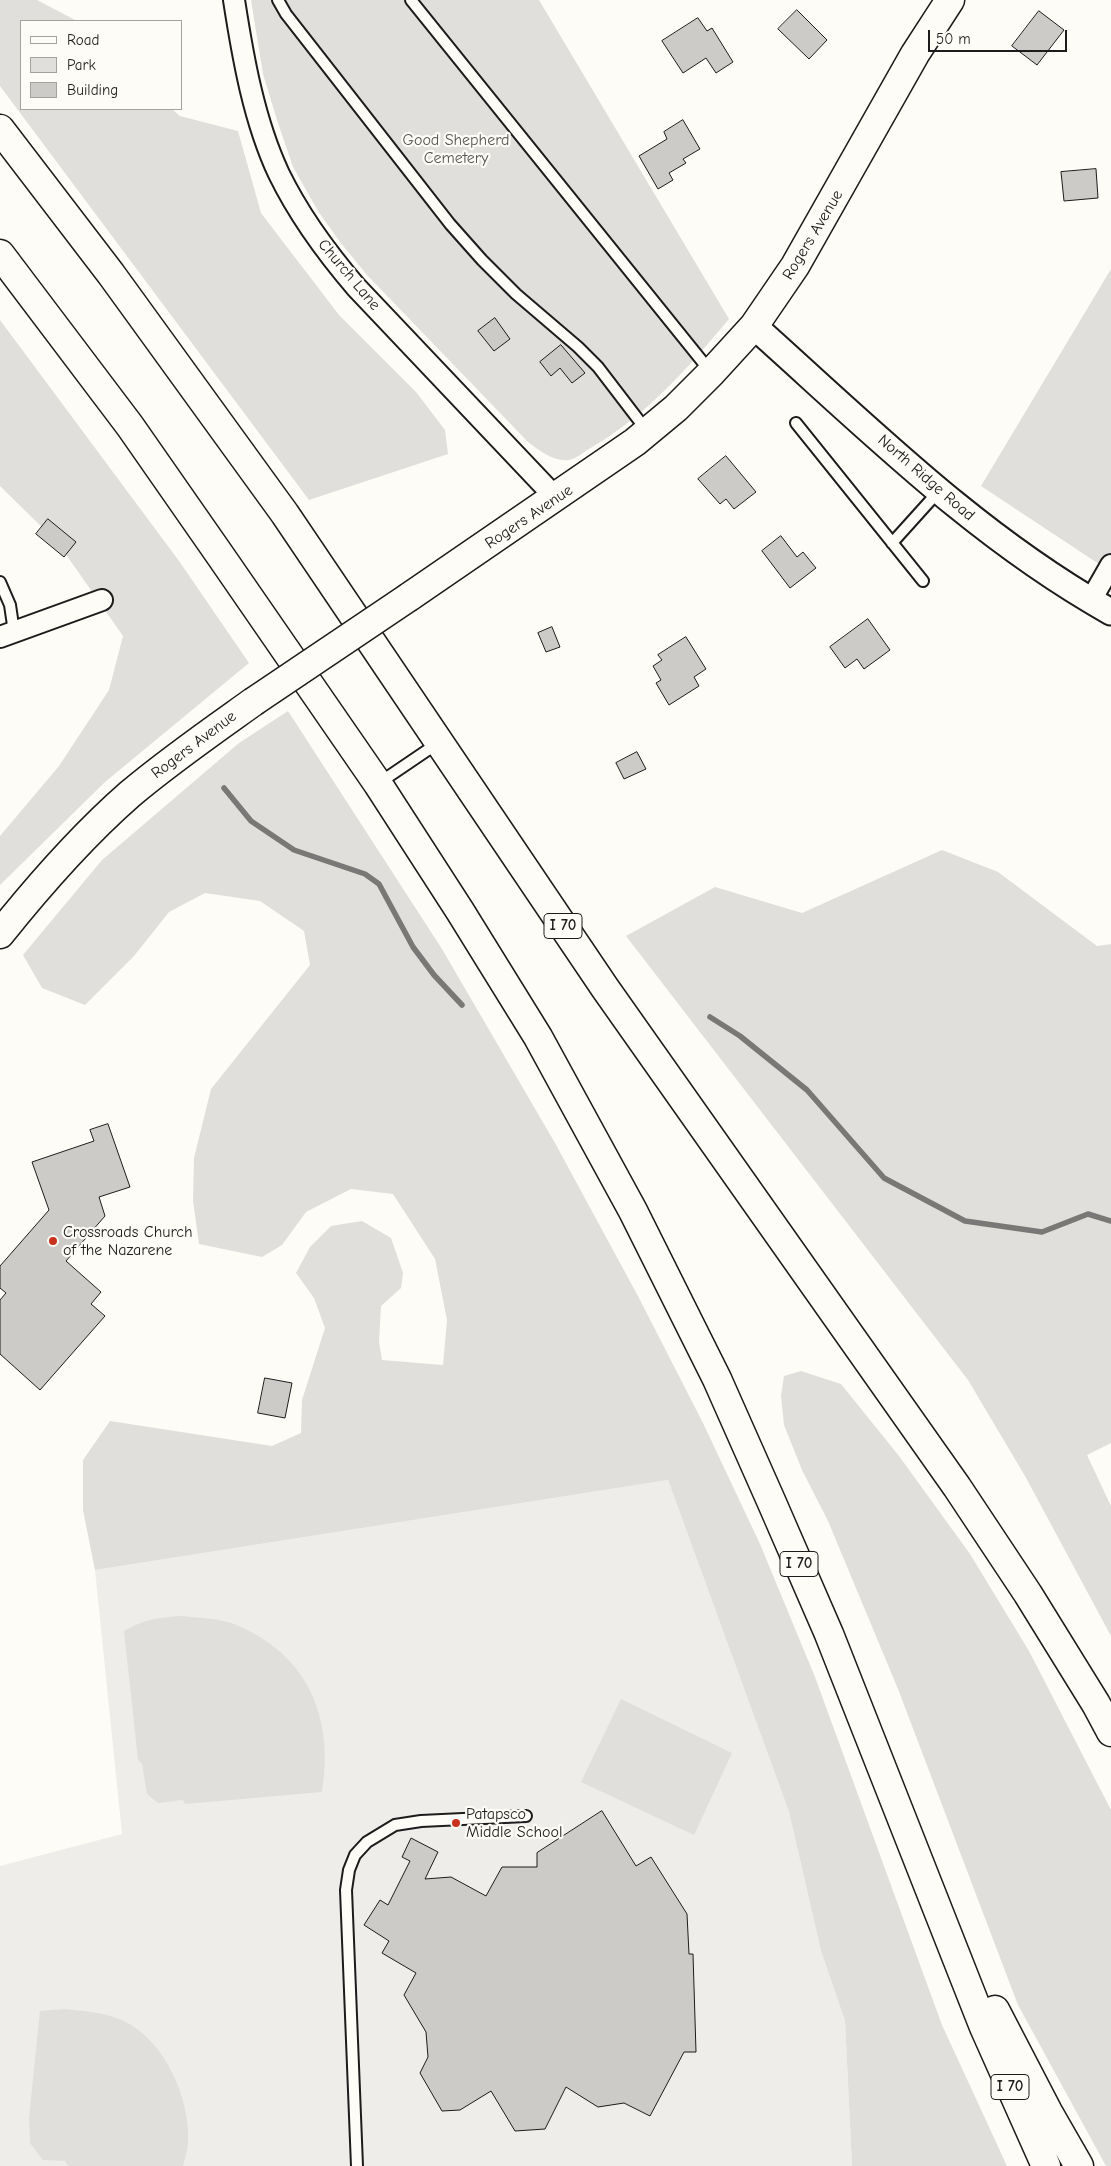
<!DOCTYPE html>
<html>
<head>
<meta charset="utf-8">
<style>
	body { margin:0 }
	#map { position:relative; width:1111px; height:2166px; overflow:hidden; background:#fdfcf7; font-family:"Comic Neue",sans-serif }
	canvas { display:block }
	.legend { position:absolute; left:20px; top:20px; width:162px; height:90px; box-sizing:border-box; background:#fdfcf7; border:1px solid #a3a29f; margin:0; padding:6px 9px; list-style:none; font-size:15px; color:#1c1c1c }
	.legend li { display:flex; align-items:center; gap:10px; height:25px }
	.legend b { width:25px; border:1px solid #a3a29f }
	.scale { position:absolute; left:928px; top:30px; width:139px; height:22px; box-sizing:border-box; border:2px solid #1c1c1c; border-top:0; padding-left:6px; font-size:15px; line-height:18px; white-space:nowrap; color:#1c1c1c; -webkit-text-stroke:4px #fdfcf7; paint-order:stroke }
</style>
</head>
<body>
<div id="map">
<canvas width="1111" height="2166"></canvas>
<ul class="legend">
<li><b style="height:6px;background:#fdfcf7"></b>Road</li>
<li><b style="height:14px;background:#e0dfdb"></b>Park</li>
<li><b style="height:14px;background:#cccbc8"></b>Building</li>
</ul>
<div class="scale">50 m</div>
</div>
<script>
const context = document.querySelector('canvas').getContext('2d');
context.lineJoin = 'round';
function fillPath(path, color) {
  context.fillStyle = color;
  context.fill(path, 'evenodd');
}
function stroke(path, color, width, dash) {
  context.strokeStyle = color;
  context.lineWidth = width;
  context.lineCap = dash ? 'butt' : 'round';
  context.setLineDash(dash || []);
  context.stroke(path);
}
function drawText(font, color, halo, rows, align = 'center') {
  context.font = font + ' "Comic Neue",sans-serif';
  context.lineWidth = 4.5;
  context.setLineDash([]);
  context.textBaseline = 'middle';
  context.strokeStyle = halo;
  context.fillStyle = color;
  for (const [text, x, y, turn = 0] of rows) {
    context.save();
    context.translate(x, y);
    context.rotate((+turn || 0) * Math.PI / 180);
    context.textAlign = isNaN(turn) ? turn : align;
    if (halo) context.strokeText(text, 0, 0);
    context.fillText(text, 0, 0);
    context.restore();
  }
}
fillPath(new Path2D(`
	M668,1480L789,1812L821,1951L845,2021L852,2166H0V1866L122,1834L95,1570Z`), '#eeede9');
fillPath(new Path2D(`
	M0,0H37L77,21H21V109H172L180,116L238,131L261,213L339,315L416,392L445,430L448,454L309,500L0,86Z
	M251,0H539L729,319C688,368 645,417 589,449C584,452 576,459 569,460C554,462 540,451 528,442L367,275L340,242L318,211L293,167L277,120L263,74Z
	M1111,269V572L981,486Z
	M0,320L179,561L249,663L105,782L0,885V836L59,766L109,690L123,636L58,543L0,486Z
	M288,711L442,949L555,1143L639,1298L703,1423L760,1544L815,1677L942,2025L1007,2166H852L845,2021L821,1951L789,1812L668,1480L95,1570L83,1510V1460L110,1421L272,1446L301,1433L302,1400L325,1328L314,1298L296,1273L310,1247L331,1226L362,1221L391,1238L403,1273L401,1288L381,1306L379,1342L382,1360L443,1365L447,1320L435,1259L393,1194L351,1189L306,1212L282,1245L262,1257L199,1244L193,1201L194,1158L211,1089L310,965L304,931L260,901L205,893L169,912L134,956L85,1005L42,988L23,955L102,860L239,743Z
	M942,850L998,872L1097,946L1111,944V1443L1087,1455L1111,1506V1636L1025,1476L968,1380L626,936L715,887L802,913Z
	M801,1371L841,1384L899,1456L970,1554L1029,1651L1111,1810V2166H1106L1018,2005L898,1689L828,1521L802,1470L784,1425L781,1396L784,1376Z
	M181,1616C198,1618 218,1618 234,1624C308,1654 334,1717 322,1792L185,1804L183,1800L158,1803L147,1794L142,1764L138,1760L124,1631C145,1619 157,1618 181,1616Z
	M621,1699L732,1753L694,1835L581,1782Z
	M65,2009C83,2011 102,2012 119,2019C163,2036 191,2098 188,2143C187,2151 185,2159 183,2166H68L65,2161L43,2160L30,2143L29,2118L40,2011Z`), '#e0dfdb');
stroke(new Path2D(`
	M224,788L251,821L294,850L365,874L379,884L413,947L434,975L462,1005
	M710,1017L740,1036L807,1090L884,1178L965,1221L1042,1232L1088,1214L1111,1221`), '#797876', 5.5);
const building = new Path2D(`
	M797,10L827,40L809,59L778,29Z
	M1039,11L1064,30L1037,65L1012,46Z
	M698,18L707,31L712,28L733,62L716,73L706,58L683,73L662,41Z
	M683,120L700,149L683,159L686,163L669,173L673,180L658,189L639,156L667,139L664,132Z
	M1096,169L1098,198L1064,201L1061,172Z
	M495,318L510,339L494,351L478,331Z
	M561,345L585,373L572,383L560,368L551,376L540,362Z
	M726,456L756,492L734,509L726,499L720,504L698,479Z
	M48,519L76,542L64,557L36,534Z
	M781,536L797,557L803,552L816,568L790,588L762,551Z
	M868,619L890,650L864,669L857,659L845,668L830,647Z
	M552,627L560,647L546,652L538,633Z
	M686,637L706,669L694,677L699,686L669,705L656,683L661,680L653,666L662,660L658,655Z
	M637,752L646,769L624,779L616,763Z
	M108,1124L130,1187L99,1197L105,1216L66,1261L101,1292L91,1304L105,1316L40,1390L0,1354V1300L6,1293L0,1288V1266L49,1210L32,1162L94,1141L90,1130Z
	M265,1378L292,1383L285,1418L258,1413Z
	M602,1811L636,1866L651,1857L687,1914L689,1954H693L696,2052H684L650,2116L624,2103L598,2107L566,2087L545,2129L515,2131L491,2091L460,2110L442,2111L420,2073L428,2057L426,2032L404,1995L416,1973L382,1953L389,1941L364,1925L380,1900L388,1905L410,1861L402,1857L411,1838L438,1852L425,1879L451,1877L486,1896L502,1867H537V1853Z`);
fillPath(building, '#cccbc8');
stroke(building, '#1c1c1c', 1);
const service = new Path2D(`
	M278,0L286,14L450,224L482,260L516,294L578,347L598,367L647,431
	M411,0L710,371
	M796,423L923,581
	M892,543L938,492
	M0,582L10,605L14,632
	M379,783L438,743
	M357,2166L346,1890L349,1870L355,1855L367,1842L395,1825L421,1821L526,1816`);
const minor = new Path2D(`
	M234,0C243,58 254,121 279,174C299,215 326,252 356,287L556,498
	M1091,600L1111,565
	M0,637L102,600`);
const tertiary = new Path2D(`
	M754,326C868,428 977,537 1111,612`);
const secondary = new Path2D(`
	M409,597L635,442L676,408L711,373L754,326L795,266L915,54L950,0
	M0,934C40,884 82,836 130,794C169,761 211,732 253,702`);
const motorway = new Path2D(`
	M0,129L111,274L285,514L605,988L957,1487L1028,1594L1096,1704L1111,1732
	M0,254L130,426L222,558L378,784L460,911L538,1037L633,1211L717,1379L772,1503L829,1634L984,2027L1046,2166
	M995,2010L1048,2112L1079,2166`);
stroke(service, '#1c1c1c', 14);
stroke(minor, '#1c1c1c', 24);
stroke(tertiary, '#1c1c1c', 29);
stroke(secondary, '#1c1c1c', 31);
stroke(motorway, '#1c1c1c', 31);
stroke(service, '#fdfcf7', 10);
stroke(minor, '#fdfcf7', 20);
stroke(tertiary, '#fdfcf7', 25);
stroke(secondary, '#fdfcf7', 28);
stroke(motorway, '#fdfcf7', 28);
const secondaryBridge = new Path2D(`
	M253,702L409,597`);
stroke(secondaryBridge, '#1c1c1c', 31, []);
stroke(secondaryBridge, '#fdfcf7', 28);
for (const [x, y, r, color] of [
	[53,1241,5,"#c8321e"],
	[456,1823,5,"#c8321e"]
]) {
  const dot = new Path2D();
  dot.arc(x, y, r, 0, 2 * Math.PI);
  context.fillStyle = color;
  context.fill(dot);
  stroke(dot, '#fdfcf7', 2);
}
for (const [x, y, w] of [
	[563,926,38],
	[799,1564,38],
	[1010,2087,38]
]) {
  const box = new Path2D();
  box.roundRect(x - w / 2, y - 12.5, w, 25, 4);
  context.fillStyle = '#fdfcf7';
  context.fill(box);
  stroke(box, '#1c1c1c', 1);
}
drawText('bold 15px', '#1c1c1c', null, [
	["I 70",563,926],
	["I 70",799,1564],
	["I 70",1010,2087]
]);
drawText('16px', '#575655', '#fdfcf7', [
	["Good Shepherd",456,140],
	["Cemetery",456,158]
]);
drawText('16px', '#1c1c1c', '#fdfcf7', [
	["Rogers Avenue",813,235,-59],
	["Church Lane",349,275,50],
	["North Ridge Road",926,478,41],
	["Rogers Avenue",529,517,-34],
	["Rogers Avenue",194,745,-37]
]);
drawText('16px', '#1c1c1c', '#fdfcf7', [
	["Crossroads Church",63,1232],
	["of the Nazarene",63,1250],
	["Patapsco",466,1814],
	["Middle School",466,1832]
], 'left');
</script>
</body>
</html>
